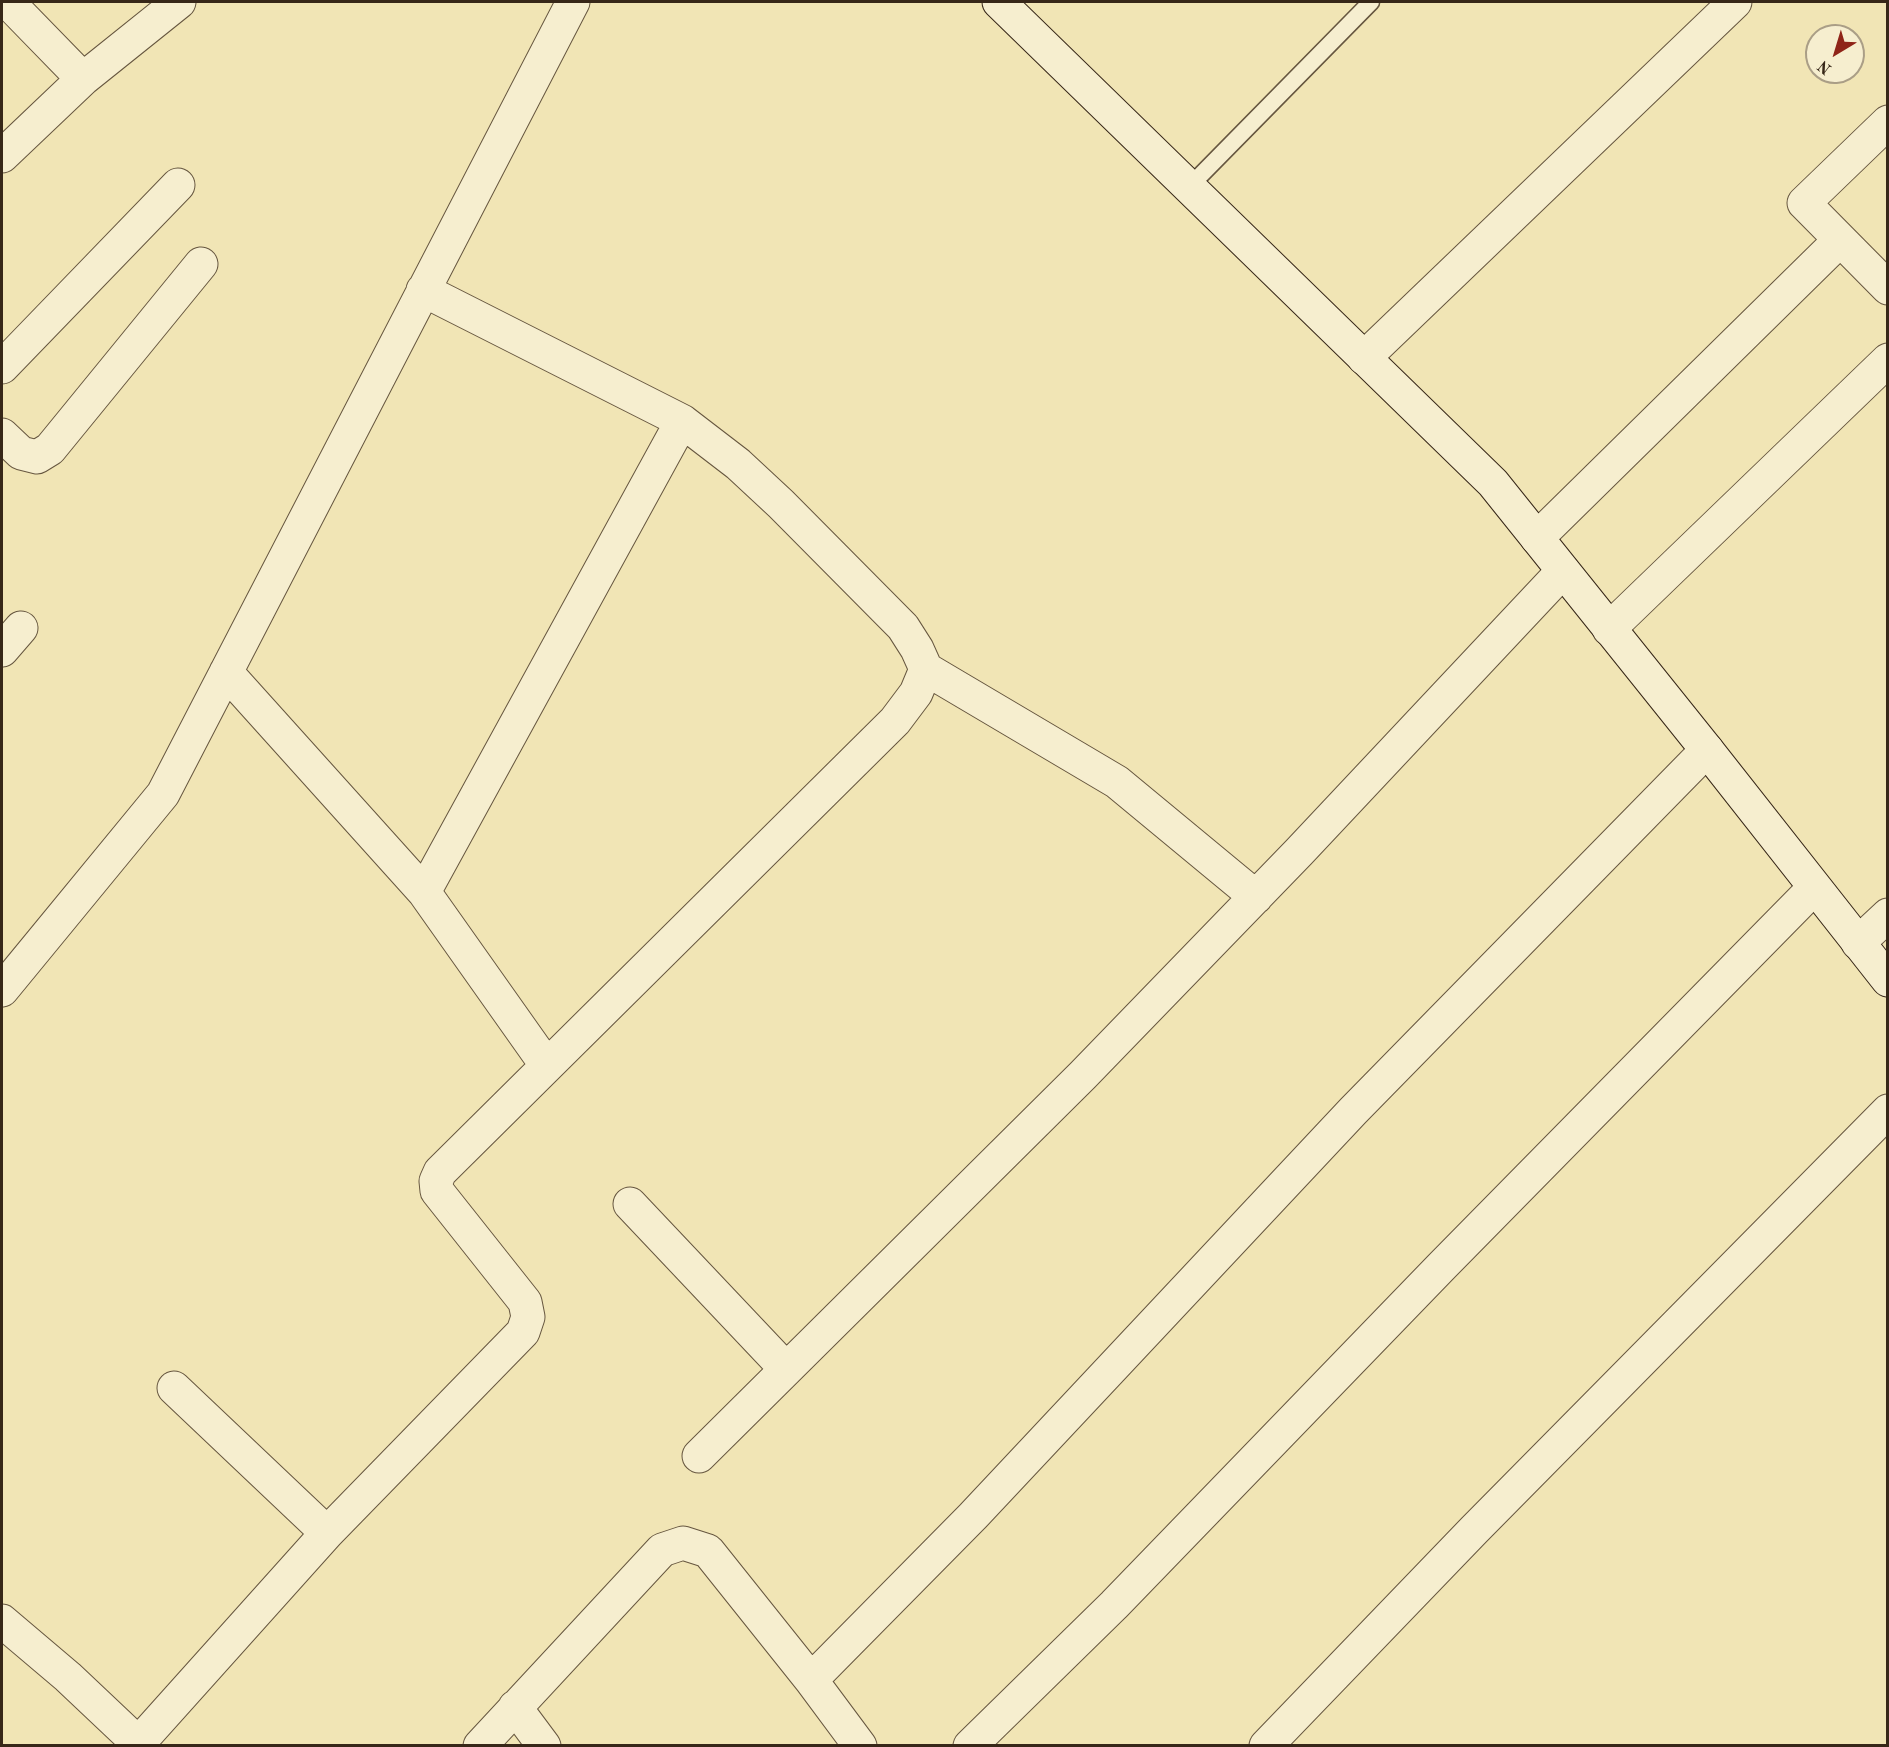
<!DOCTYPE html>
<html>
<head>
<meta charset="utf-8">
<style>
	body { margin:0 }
	#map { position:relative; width:1889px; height:1747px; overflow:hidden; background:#f1e5b5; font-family:"Old Standard TT",serif }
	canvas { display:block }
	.frame { position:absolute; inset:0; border:3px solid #372718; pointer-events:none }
	.north { position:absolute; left:1805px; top:24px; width:60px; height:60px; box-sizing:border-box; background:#f6eecf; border:2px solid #aa9e86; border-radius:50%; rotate:218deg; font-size:16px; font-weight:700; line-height:24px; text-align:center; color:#372718 }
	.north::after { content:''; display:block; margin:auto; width:21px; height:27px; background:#8f2418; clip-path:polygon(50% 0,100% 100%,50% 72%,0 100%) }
</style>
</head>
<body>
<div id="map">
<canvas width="1889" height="1747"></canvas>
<div class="frame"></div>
<div class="north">N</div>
</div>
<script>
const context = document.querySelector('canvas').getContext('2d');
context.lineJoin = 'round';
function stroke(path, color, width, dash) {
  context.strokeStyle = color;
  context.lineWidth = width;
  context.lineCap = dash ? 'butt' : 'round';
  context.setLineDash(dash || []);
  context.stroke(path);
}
const lane = new Path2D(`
	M1189,187L1371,2`);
const street = new Path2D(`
	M8,2L83,79
	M1888,122L1804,203L1888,288
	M2,156L83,79L179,2
	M1364,358L1735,2
	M2,367L178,185
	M2,435L21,453L37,457L50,449L201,264
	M1537,538L1840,240
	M1609,629L1888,360
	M2,650L21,628
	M926,669L1117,782L1256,897
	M226,672L424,892L547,1066
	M424,892L682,421
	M1858,943L1888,915
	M2,990L163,794L573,2
	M630,1204L786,1369
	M174,1388L327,1533
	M699,1456L1083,1075L1299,852L1563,571
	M2,1621L68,1677L141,1746
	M811,1680L973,1516L1353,1111L1707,750
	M515,1707L544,1746
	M136,1746L327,1533L523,1332L528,1317L525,1302L437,1191L436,1181L440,1172L895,721L916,693L926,669L917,649L903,627L781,504L738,464L682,421L423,290
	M480,1746L662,1550L683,1543L708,1551L811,1680L860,1746
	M970,1746L1114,1605L1441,1267L1814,888
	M1266,1746L1474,1530L1888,1111`);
const secondary = new Path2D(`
	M999,2L1493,483L1707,750L1888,980`);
stroke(lane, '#66563f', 19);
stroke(street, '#66563f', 35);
stroke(secondary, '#372718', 35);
stroke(lane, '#f6eecf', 16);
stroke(street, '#f6eecf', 33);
stroke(secondary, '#f6eecf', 33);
</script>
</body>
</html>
